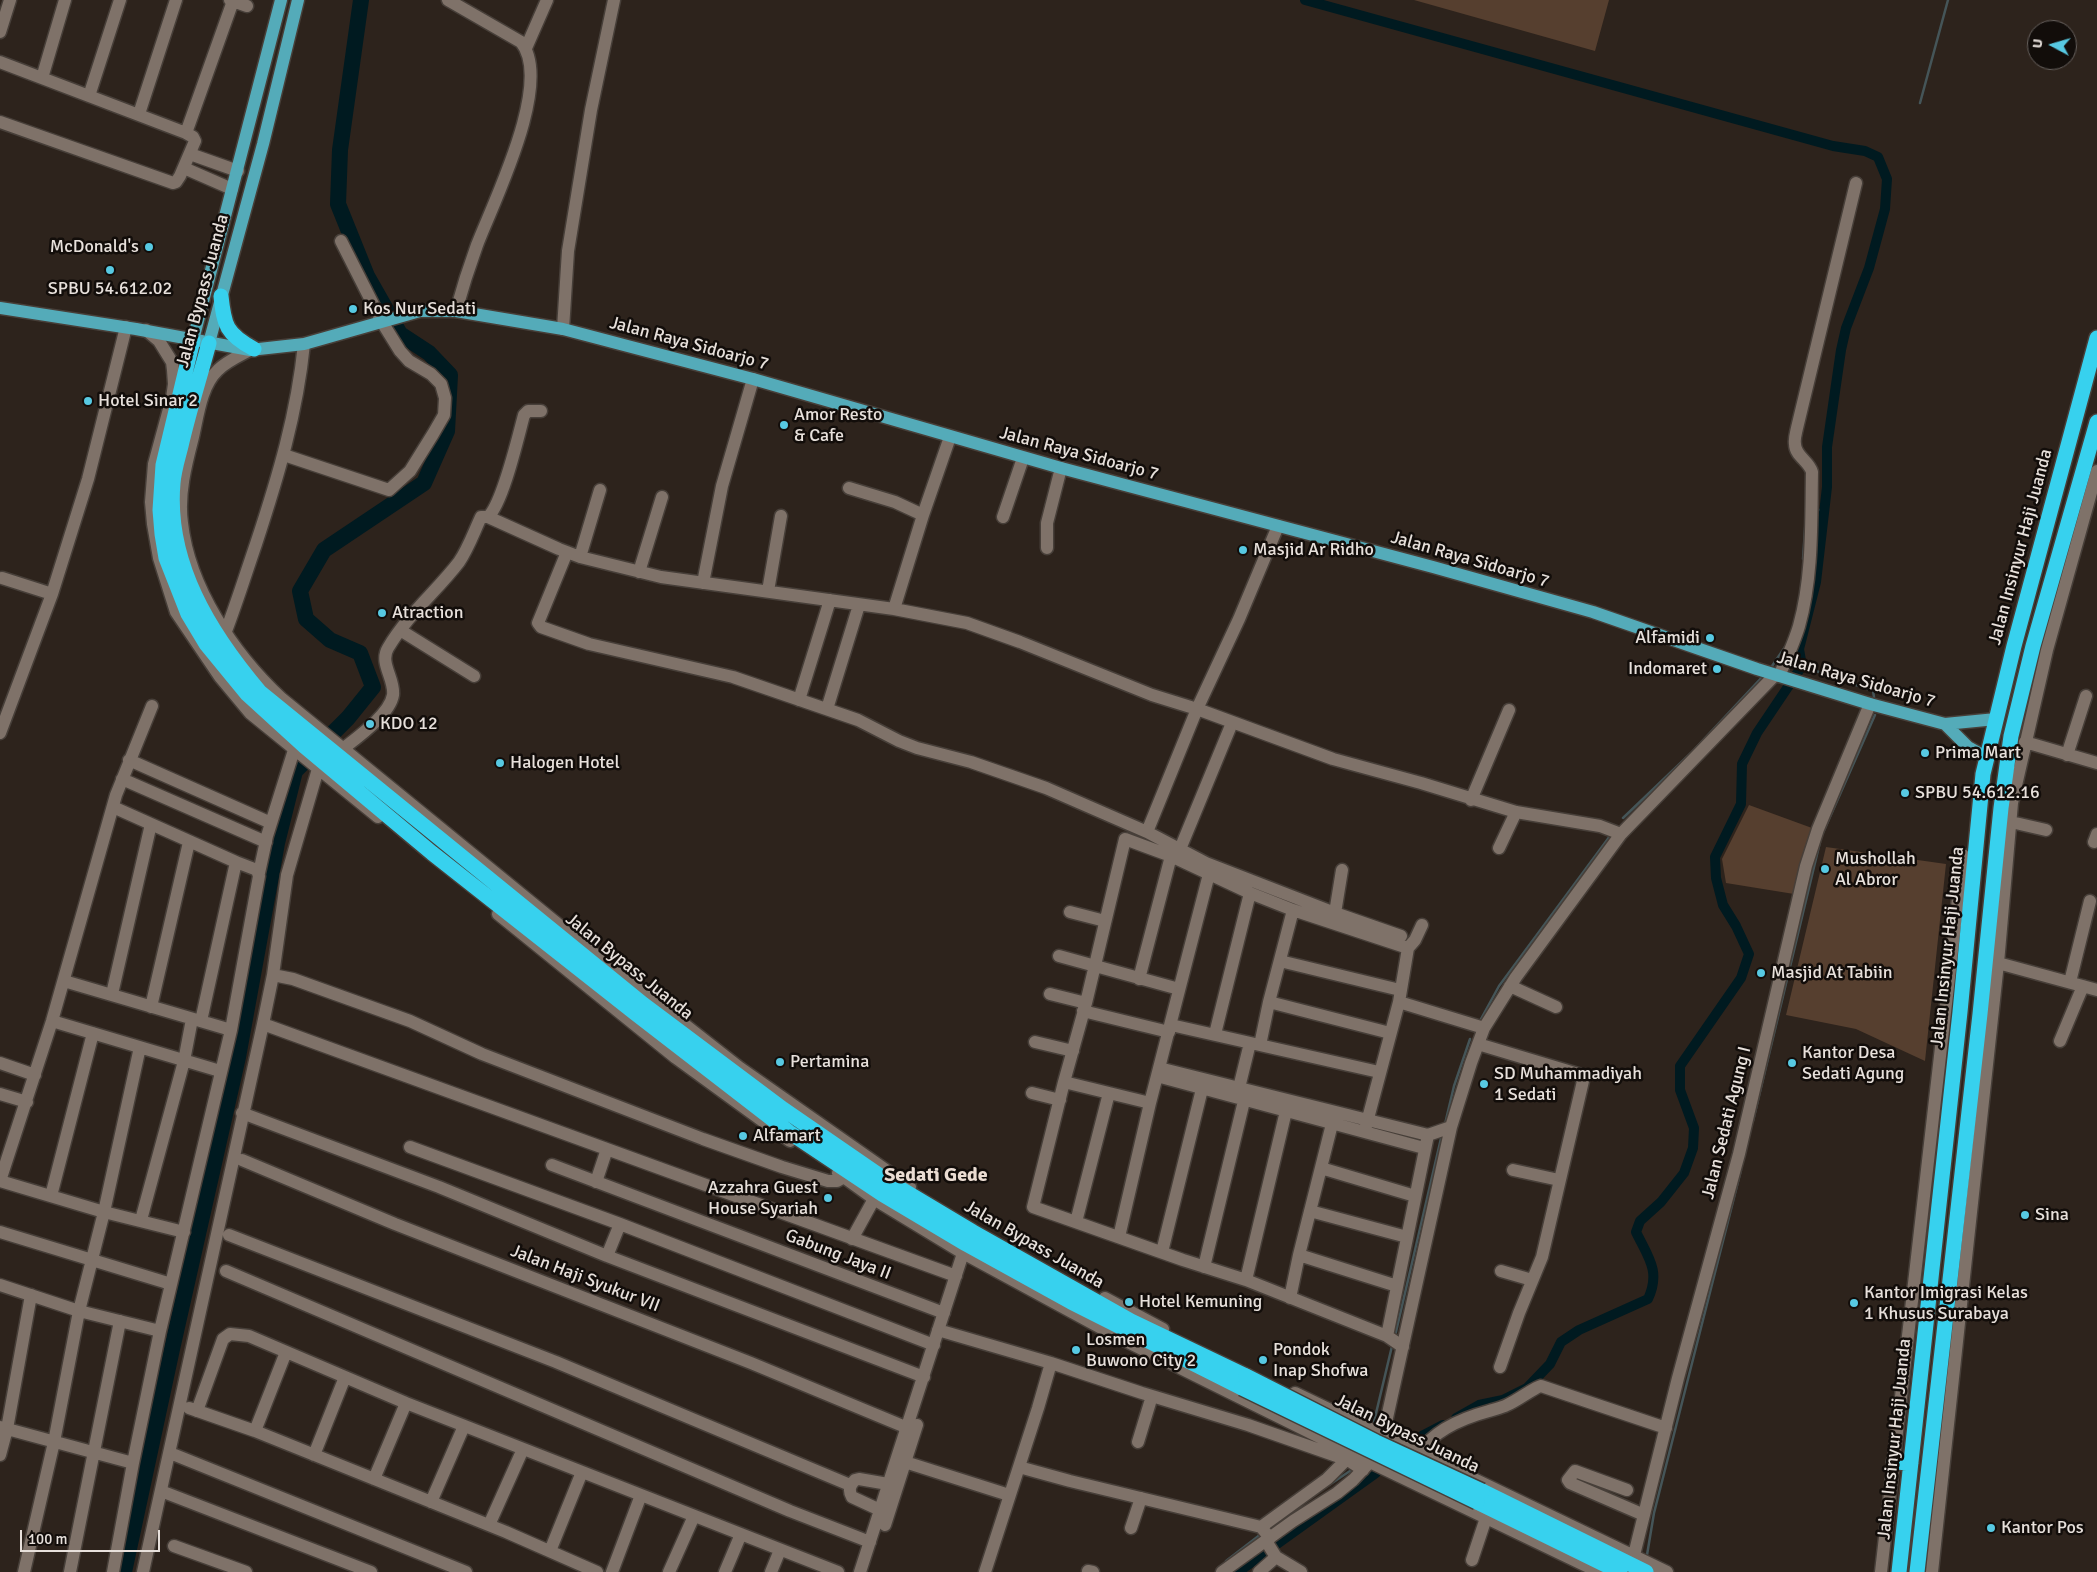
<!DOCTYPE html>
<html>
<head>
<meta charset="utf-8">
<style>
	body { margin:0 }
	#map { position:relative; width:2097px; height:1572px; overflow:hidden; background:#2d231c; font-family:Signika,sans-serif }
	canvas { display:block }
	.north { position:absolute; left:2027px; top:20px; width:50px; height:50px; box-sizing:border-box; background:#120d0a; border:1px solid #67615e; border-radius:50%; rotate:276deg; font-size:14px; font-weight:700; line-height:20px; text-align:center; color:#e7e0db }
	.north::after { content:''; display:block; margin:auto; width:18px; height:22px; background:#57c9e2; clip-path:polygon(50% 0,100% 100%,50% 72%,0 100%) }
	.scale { position:absolute; left:20px; top:1530px; width:140px; height:22px; box-sizing:border-box; border:2px solid #e7e0db; border-top:0; padding-left:6px; font-size:15px; line-height:18px; white-space:nowrap; color:#e7e0db; -webkit-text-stroke:4px #120d0a; paint-order:stroke }
</style>
</head>
<body>
<div id="map">
<canvas width="2097" height="1572"></canvas>
<div class="north">U</div>
<div class="scale">100 m</div>
</div>
<script>
const context = document.querySelector('canvas').getContext('2d');
context.lineJoin = 'round';
function fillPath(path, color) {
  context.fillStyle = color;
  context.fill(path, 'evenodd');
}
function stroke(path, color, width, dash) {
  context.strokeStyle = color;
  context.lineWidth = width;
  context.lineCap = dash ? 'butt' : 'round';
  context.setLineDash(dash || []);
  context.stroke(path);
}
function drawText(font, color, halo, rows, align = 'center') {
  context.font = font + ' Signika,sans-serif';
  context.lineWidth = 5;
  context.setLineDash([]);
  context.textBaseline = 'middle';
  context.strokeStyle = halo;
  context.fillStyle = color;
  for (const [text, x, y, turn = 0] of rows) {
    context.save();
    context.translate(x, y);
    context.rotate((+turn || 0) * Math.PI / 180);
    context.textAlign = isNaN(turn) ? turn : align;
    if (halo) context.strokeText(text, 0, 0);
    context.fillText(text, 0, 0);
    context.restore();
  }
}
fillPath(new Path2D(`
	M1414,0H1609L1595,51Z
	M1749,805L1812,828L1794,894L1726,883L1722,859Z
	M1826,847L1946,864L1925,1061L1856,1029L1786,1015Z`), '#563f2f');
stroke(new Path2D(`
	M1920,103L1948,0
	M1815,510H1824
	M1803,559L1806,515
	M1802,666L1873,691L1874,697
	M1770,669L1785,647
	M1623,818L1691,753L1764,675
	M1822,835L1875,715
	M1481,1019L1499,986L1610,836
	M1753,1121L1820,842
	M1445,1124L1454,1086L1470,1039
	M1395,1336L1442,1134
	M1373,1426L1392,1346
	M1320,1491L1353,1469
	M1647,1555L1654,1513L1741,1170
	M1226,1561L1261,1534`), '#455558', 2.5);
stroke(new Path2D(`
	M1305,0L1833,146L1865,151L1878,157L1887,179L1885,209L1869,268L1846,328L1841,350L1827,447V487L1816,582L1799,649L1802,666L1757,733L1742,764L1741,804L1715,857L1716,878L1723,905L1736,926L1749,954L1741,978L1680,1066V1090L1694,1128L1693,1148L1684,1173L1661,1202L1640,1221L1636,1232C1648,1257 1661,1271 1648,1299L1579,1330L1561,1342L1550,1364L1527,1388L1503,1400L1479,1405L1456,1418
	M1422,1436L1443,1425
	M1238,1572L1376,1473`), '#001a20', 10);
stroke(new Path2D(`
	M124,1572L172,1349L238,1057L277,843L295,771L348,718L373,687L360,653L330,640L306,619L300,591L324,550L424,483L447,431L450,375L429,353L400,334L367,276L338,204L340,150L361,0`), '#001a20', 16);
const minor = new Path2D(`
	M230,0L247,6
	M448,0L521,42C554,82 493,203 477,245C469,267 462,289 456,311
	M0,32L10,0
	M526,48L547,0
	M0,62L186,133L193,137L195,141L180,176L176,182L173,183L0,122
	M42,78L65,0
	M89,96L120,0
	M139,114L176,0
	M186,133L233,1
	M190,154L238,171
	M184,168L232,189
	M563,329L568,251L591,110L614,0
	M146,330L159,341L172,362L173,370L174,384L172,398L154,464L151,502L153,524L159,558L176,612L220,677L250,713L378,817
	M250,350C239,356 227,361 218,370C201,386 198,415 193,437C186,464 178,494 182,523C189,588 234,654 281,698L592,952L740,1068L910,1187
	M284,455L389,490L410,471L433,434L444,415L445,398L441,384L431,374L409,361L400,351L382,322L341,241
	M849,488L895,502L923,515
	M488,517C503,503 518,437 524,415L528,411H541
	M1003,517L1023,458
	M1047,548V523L1061,468
	M567,552L538,623L541,627L589,644L733,677L858,720L899,741L917,748L971,762L1046,788L1147,832L1206,863L1335,913L1342,870
	M580,557L600,490
	M639,572L662,497
	M2,578L52,594
	M703,583L722,486L753,379
	M768,591L781,516
	M894,609L923,515L950,437
	M400,630L474,676
	M226,631C237,602 246,573 256,544C278,477 297,414 304,344
	M1779,676C1786,660 1794,643 1799,626C1813,576 1811,522 1812,472C1809,461 1795,456 1795,444C1794,439 1796,433 1797,428L1856,183
	M799,700L830,600
	M827,709L859,605
	M0,733L52,594L88,479L126,327
	M2025,742L2097,763
	M344,748C358,737 390,714 393,695C395,679 379,663 388,648C408,614 436,592 459,562C468,549 474,532 481,517H488L559,549L580,557L661,577L894,609L967,623L1020,642L1152,695L1197,709L1333,759L1421,783L1516,812L1600,826L1621,834
	M2067,755L2086,696
	M129,760L271,823
	M122,779L266,842
	M1471,800L1509,710
	M113,807L236,862L201,1021
	M2011,822L2046,830
	M1147,832L1197,709L1239,619L1278,526
	M2094,842L2097,834
	M1499,848L1516,812
	M1178,854L1232,723
	M259,873L267,836L294,750
	M1070,912L1105,921
	M1335,913L1401,936
	M498,914L676,1058L790,1141
	M1059,956L1179,989
	M1280,961L1400,990
	M1998,963L2097,990
	M273,975L293,979L410,1021L482,1054L703,1139L782,1167L828,1181H837L844,1177
	M1139,979L1171,856
	M64,981L231,1030
	M2070,982L2090,901
	M1510,986L1556,1007
	M112,994L151,824
	M1050,994L1086,1003
	M1269,1002L1390,1033
	M1399,1002L1484,1028
	M151,1007L189,842
	M1083,1011L1169,1032
	M52,1021L220,1071
	M263,1024L956,1276
	M1171,1025L1379,1072
	M1215,1034L1250,893
	M2060,1041L2083,986
	M1035,1042L1073,1051
	M1478,1044L1578,1074L1583,1081L1542,1257L1519,1313L1500,1367
	M1260,1045L1269,1002L1293,910
	M0,1063L35,1075
	M1159,1068L1428,1135L1451,1127
	M1157,1076L1424,1148
	M1064,1082L1150,1103
	M1032,1093L1060,1100
	M0,1094L27,1102
	M1237,1096L1250,1043
	M242,1113L439,1187L607,1256L924,1377
	M1366,1126L1399,1002L1408,948L1415,940L1422,925
	M410,1147L620,1224L934,1345
	M242,1160L395,1224L751,1363L915,1431
	M552,1165L944,1313
	M1321,1168L1415,1196
	M1513,1170L1559,1180
	M838,1173L874,1199L963,1253L1116,1336L1370,1462L1599,1572
	M0,1181L52,1021L116,795L152,706
	M0,1181L104,1212L184,1232
	M596,1182L607,1149
	M51,1196L93,1033
	M1310,1211L1407,1237
	M141,1220L184,1061L192,1019
	M1076,1222L1109,1093
	M0,1232L171,1284
	M229,1235L556,1362L850,1485
	M1119,1237L1150,1103L1209,874
	M852,1239L874,1199
	M1162,1252L1202,1089
	M1299,1255L1397,1286
	M607,1256L620,1224
	M1204,1267L1244,1101
	M226,1271L790,1511L870,1542
	M1501,1271L1532,1280
	M1246,1280L1286,1111
	M0,1285L79,1311L160,1331
	M1105,1298L1163,1329
	M1290,1298L1299,1255L1334,1116
	M938,1330L1051,1363L1142,1393L1248,1425L1348,1460L1363,1470
	M1387,1336L1427,1140
	M1403,1347L1387,1336L1246,1280L1183,1260L1033,1207L1064,1082L1086,1003L1125,839L1171,856L1250,893L1293,910L1408,948
	M1295,1393L1667,1572
	M189,1408L255,1431L506,1532L597,1572
	M197,1411L223,1339L230,1334L249,1336L406,1403L838,1572
	M0,1427L133,1463L113,1572
	M255,1431L286,1352
	M1138,1442L1152,1396
	M170,1453L466,1572
	M1419,1453C1434,1430 1463,1418 1489,1411C1495,1409 1501,1408 1507,1405C1517,1401 1535,1387 1541,1386L1666,1428
	M0,1455L7,1429L31,1295
	M314,1455L345,1377
	M905,1462L1009,1495
	M133,1463L160,1331L231,1030L259,876L257,870L236,862
	M1019,1467L1070,1481L1261,1527L1270,1538
	M374,1479L406,1403
	M1627,1490L1575,1471L1568,1480L1570,1483L1644,1515
	M161,1491L371,1572
	M431,1502L464,1426
	M880,1510L852,1497C848,1490 850,1485 855,1480L859,1479L888,1484
	M489,1525L523,1449
	M885,1525L917,1425
	M1261,1527L1327,1479L1351,1455
	M1131,1528L1141,1498
	M1266,1541L1276,1557L1301,1572
	M174,1546L246,1572
	M550,1551L582,1472
	M1472,1560L1486,1518
	M1632,1563L1678,1378L1739,1154L1806,866L1818,829L1870,704
	M1088,1571L1093,1572
	M24,1572L54,1442L79,1311L104,1212L140,1047
	M70,1572L120,1321
	M143,1572L263,1024L273,975L287,875L318,769
	M612,1572L641,1495
	M669,1572L694,1516
	M725,1572L741,1534
	M771,1572L780,1550
	M860,1572L965,1247
	M985,1572L1038,1408L1051,1363
	M1222,1572L1293,1521L1337,1493L1353,1480L1370,1462L1383,1436L1451,1127L1471,1063L1484,1028L1516,977L1621,834L1775,675
	M1259,1572L1276,1557
	M1881,1572L1963,855
	M1932,1572L1998,963L2012,803L2047,650L2097,471`);
const major = new Path2D(`
	M0,308L136,329L250,350L304,344L420,311H456L563,329L753,379L1061,468L1433,567L1593,612L1757,669L1870,704L1945,724L1996,719
	M193,340L281,0
	M209,343L263,144L298,0
	M1945,724L1968,747L1986,757`);
const highway = new Path2D(`
	M221,296C224,325 226,334 254,349
	M193,340L163,465L160,510L162,534L166,558L188,614L206,644L247,694L304,746L432,853L635,1013L789,1132L882,1194L966,1244L1071,1302L1242,1388
	M209,343C200,377 189,411 181,446C178,458 174,470 173,483C166,563 210,633 260,692L643,1004L783,1109L886,1180L973,1232L1131,1321L1246,1376
	M1894,1462L1911,1463
	M1482,1491L1646,1572
	M1477,1502L1620,1572
	M1899,1572L1960,1012L1983,774L2014,646L2097,338
	M1917,1572L1980,1014L2001,808L2011,736L2033,646L2097,422`);
stroke(minor, '#473f39', 15);
stroke(major, '#473f39', 15);
stroke(highway, '#473f39', 18);
stroke(minor, '#7f7269', 12);
stroke(major, '#54abb9', 12);
stroke(highway, '#37d1ee', 15);
const highwayBridge = new Path2D(`
	M1246,1376L1376,1442L1482,1491
	M1242,1388L1477,1502`);
stroke(highwayBridge, '#473f39', 18, []);
stroke(highwayBridge, '#37d1ee', 15);
for (const [x, y, r, color] of [
	[149,247,5,"#57c9e2"],
	[110,270,5,"#57c9e2"],
	[353,309,5,"#57c9e2"],
	[88,401,5,"#57c9e2"],
	[784,425,5,"#57c9e2"],
	[1243,550,5,"#57c9e2"],
	[382,613,5,"#57c9e2"],
	[1710,638,5,"#57c9e2"],
	[1717,669,5,"#57c9e2"],
	[370,724,5,"#57c9e2"],
	[1925,753,5,"#57c9e2"],
	[500,763,5,"#57c9e2"],
	[1905,793,5,"#57c9e2"],
	[1825,869,5,"#57c9e2"],
	[1761,973,5,"#57c9e2"],
	[780,1062,5,"#57c9e2"],
	[1792,1063,5,"#57c9e2"],
	[1484,1084,5,"#57c9e2"],
	[743,1136,5,"#57c9e2"],
	[828,1198,5,"#57c9e2"],
	[2025,1215,5,"#57c9e2"],
	[1129,1302,5,"#57c9e2"],
	[1854,1303,5,"#57c9e2"],
	[1076,1350,5,"#57c9e2"],
	[1263,1360,5,"#57c9e2"],
	[1991,1528,5,"#57c9e2"]
]) {
  const dot = new Path2D();
  dot.arc(x, y, r, 0, 2 * Math.PI);
  context.fillStyle = color;
  context.fill(dot);
  stroke(dot, '#120d0a', 2);
}
drawText('18px', '#e7e0db', '#120d0a', [
	["McDonald's",139,247,"right"],
	["SPBU 54.612.02",110,289,"center"],
	["Kos Nur Sedati",363,309],
	["Hotel Sinar 2",98,401],
	["Amor Resto",794,415],
	["& Cafe",794,436],
	["Masjid Ar Ridho",1253,550],
	["Atraction",392,613],
	["Alfamidi",1700,638,"right"],
	["Indomaret",1707,669,"right"],
	["KDO 12",380,724],
	["Prima Mart",1935,753],
	["Halogen Hotel",510,763],
	["SPBU 54.612.16",1915,793],
	["Mushollah",1835,859],
	["Al Abror",1835,880],
	["Masjid At Tabiin",1771,973],
	["Kantor Desa",1802,1053],
	["Sedati Agung",1802,1074],
	["Pertamina",790,1062],
	["SD Muhammadiyah",1494,1074],
	["1 Sedati",1494,1095],
	["Alfamart",753,1136],
	["Azzahra Guest",818,1188,"right"],
	["House Syariah",818,1209,"right"],
	["Sina",2035,1215],
	["Kantor Imigrasi Kelas",1864,1293],
	["1 Khusus Surabaya",1864,1314],
	["Hotel Kemuning",1139,1302],
	["Losmen",1086,1340],
	["Buwono City 2",1086,1361],
	["Pondok",1273,1350],
	["Inap Shofwa",1273,1371],
	["Kantor Pos",2001,1528]
], 'left');
drawText('18px', '#e7e0db', '#120d0a', [
	["Jalan Bypass Juanda",203,291,-75],
	["Jalan Raya Sidoarjo 7",689,344,15],
	["Jalan Raya Sidoarjo 7",1079,454,15],
	["Jalan Insinyur Haji Juanda",2021,547,-75],
	["Jalan Raya Sidoarjo 7",1470,560,16],
	["Jalan Raya Sidoarjo 7",1856,680,16],
	["Jalan Insinyur Haji Juanda",1948,947,-84],
	["Jalan Bypass Juanda",629,967,39],
	["Jalan Sedati Agung I",1727,1123,-76],
	["Jalan Bypass Juanda",1034,1245,30],
	["Gabung Jaya II",838,1255,21],
	["Jalan Haji Syukur VII",585,1279,21],
	["Jalan Bypass Juanda",1407,1434,26],
	["Jalan Insinyur Haji Juanda",1895,1439,-84]
]);
drawText('bold 20px', '#eadcd2', '#120d0a', [
	["Sedati Gede",936,1176]
]);
</script>
</body>
</html>
